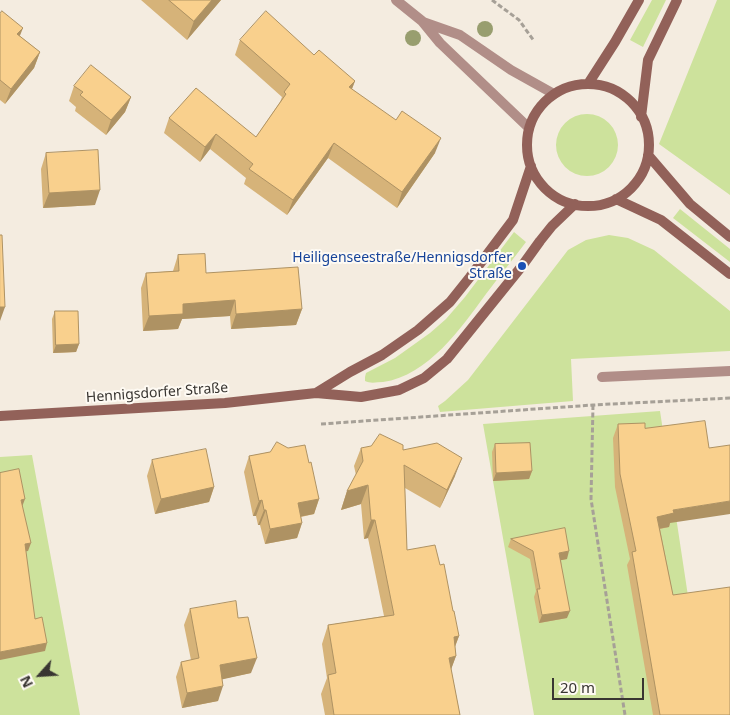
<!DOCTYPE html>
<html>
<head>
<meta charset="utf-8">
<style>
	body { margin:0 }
	#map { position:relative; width:730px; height:715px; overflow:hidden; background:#f4ece0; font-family:"Noto Sans",sans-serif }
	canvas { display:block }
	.north { position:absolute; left:15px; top:650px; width:50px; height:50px; -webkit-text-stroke:4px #fefaf3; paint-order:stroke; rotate:244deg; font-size:14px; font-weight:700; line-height:20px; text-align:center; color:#393632 }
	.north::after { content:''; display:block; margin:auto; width:18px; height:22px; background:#393632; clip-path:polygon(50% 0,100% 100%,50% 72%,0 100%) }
	.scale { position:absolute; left:552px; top:678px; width:92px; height:22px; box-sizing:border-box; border:2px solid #393632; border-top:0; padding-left:6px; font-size:15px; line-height:18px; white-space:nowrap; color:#393632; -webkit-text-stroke:4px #fefaf3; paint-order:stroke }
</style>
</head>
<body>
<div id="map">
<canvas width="730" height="715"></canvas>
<div class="north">N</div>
<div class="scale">20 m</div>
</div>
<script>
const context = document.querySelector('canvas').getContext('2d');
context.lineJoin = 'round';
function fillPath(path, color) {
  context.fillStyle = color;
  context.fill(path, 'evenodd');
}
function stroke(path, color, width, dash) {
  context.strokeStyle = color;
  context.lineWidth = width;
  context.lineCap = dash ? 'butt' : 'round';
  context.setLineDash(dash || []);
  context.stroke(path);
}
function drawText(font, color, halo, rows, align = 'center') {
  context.font = font + ' "Noto Sans",sans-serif';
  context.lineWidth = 4;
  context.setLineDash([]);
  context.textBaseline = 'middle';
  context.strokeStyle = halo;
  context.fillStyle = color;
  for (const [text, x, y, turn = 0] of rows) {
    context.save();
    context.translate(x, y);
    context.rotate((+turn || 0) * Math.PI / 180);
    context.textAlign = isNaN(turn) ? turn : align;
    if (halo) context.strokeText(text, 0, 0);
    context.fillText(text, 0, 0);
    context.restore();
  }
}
fillPath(new Path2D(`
	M652,0H666L643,47L630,40Z
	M717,0H730V195L659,144Z
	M556 145a31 31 0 1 1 62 0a31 31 0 1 1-62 0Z
	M680,209L730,249V262L673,218Z
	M514,232L526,242C513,259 499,277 486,294C462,327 428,376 383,382C377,382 371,384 365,381V377L366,373L395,358L430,333L446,319L465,297Z
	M609,235L628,238L654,250L730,311V351L571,359L573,401L440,412L438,406L445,401L468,380L568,250L586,240Z
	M660,411L706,715H534L483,424Z
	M32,455L80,715H0V457Z`), '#cde29c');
stroke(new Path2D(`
	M492,0L519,20L534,41
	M593,405L591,499L625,715
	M321,424L593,405L730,398`), '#a6a097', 3, [5, 2.5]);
stroke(new Path2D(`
	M602,377L730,371`), '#b18e88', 10);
stroke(new Path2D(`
	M396,0L422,21L440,43L529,128
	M423,22L460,35L511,70L554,94`), '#b18e88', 10);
stroke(new Path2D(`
	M588,84L615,42L639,0
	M527 145a61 61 0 1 1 122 0a61 61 0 1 1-122 0Z
	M641,117L648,60L677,0
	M648,155L690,204L730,237
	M616,199L661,220L730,274
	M316,393L350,372L382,355L418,330L450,302L470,277L513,220L531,166
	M0,416L225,403L316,393L361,397L399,390L424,378L447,359L522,266L540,241L552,226L575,204`), '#926159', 10);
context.fillStyle = '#989e6f';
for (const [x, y] of [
	[485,29],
	[413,38]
]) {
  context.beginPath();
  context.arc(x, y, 8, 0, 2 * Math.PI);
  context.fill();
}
fillPath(new Path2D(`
	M141,0H221L187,40Z
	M0,14L20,36L40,52L34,68L5,104L0,100Z
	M240,40L314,55L355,81L352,89L435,153L397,208L328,158L287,215L244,184L246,178L210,149L200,162L164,133L169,118L256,137L280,102L282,97L235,55Z
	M74,86L131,97L125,112L106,135L75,111L76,107L69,101Z
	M46,153L95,205L43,208L41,169Z
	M178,255L206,273L302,309L296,325L231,329L230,316L182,319L178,329L143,331L141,288L146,273L173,271Z
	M55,311L79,344L76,352L53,353L52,319Z
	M618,424L645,428L670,523L669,527L660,529L673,595L730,715H653L627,565L630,559L615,487L613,438Z
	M495,444L532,471L529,479L493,481L492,452Z
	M361,448L403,450L455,476L440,508L405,488L407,550L440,565L459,636L455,647L456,656L451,669L460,715H325L321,694L327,678L322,644L328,625L384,616L368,538L364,539L361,504L341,510L347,491L356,475L354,466Z
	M270,452L309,463L319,499L314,514L301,517L302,523L297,538L265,544L260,525H258L256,516H253L244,472L249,456Z
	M152,460L214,487L209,502L155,514L147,476Z
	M511,539L567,559L561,560L567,618L539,623L534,597L536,591L530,559L508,547Z
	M190,609L238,618L251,673L222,679L218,701L182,708L176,677L181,662L191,660L184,625Z`), '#d6b379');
fillPath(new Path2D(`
	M212,0H221L187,40L194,21Z
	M23,28L17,43V34Z
	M40,52L34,68L5,104L11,89Z
	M355,81L349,96V87Z
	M131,97L125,112L106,135L111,120Z
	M216,134L210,149L200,162L205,147Z
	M441,138L435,153L397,208L402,192Z
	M334,143L328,158L287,215L293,200Z
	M100,190L95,205L43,208L49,193Z
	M235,300L230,316L182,319L178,329L143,331L149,316L183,304Z
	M0,307H5L0,321Z
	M302,309L296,325L231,329L236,314Z
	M79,344L76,352L53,353L56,345Z
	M462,458L455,476L440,508L447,490Z
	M532,471L529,479L493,481L496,473Z
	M368,485L361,504L341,510L347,491Z
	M214,487L209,502L155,514L161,499Z
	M25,499L22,507L21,500Z
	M319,499L314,514L293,518L298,503Z
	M262,500L256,516H253L259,501Z
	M730,501V514L670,523L669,527L652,530L657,517L673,510Z
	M264,510H266L260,525H258Z
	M371,520H375L368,538L364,539Z
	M302,523L297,538L265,544L270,529Z
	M31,543L28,551L22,552L25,544Z
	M569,551L567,559L557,561L559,553Z
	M570,611L567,618L539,623L542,615Z
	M459,636L452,654L454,637Z
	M47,643L45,651L0,660V652Z
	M456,656L449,675V658Z
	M257,658L251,673L215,681L220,665Z
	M223,686L218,701L182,708L187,693Z`), '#ae9263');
const building = new Path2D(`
	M169,0H212L194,21Z
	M2,11L23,28L17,34L40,52L11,89L0,80V14Z
	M266,11L314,55L319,50L355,81L349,87L396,120L402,111L441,138L402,192L334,143L293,200L249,169L253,164L216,134L205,147L169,118L196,88L256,137L286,94L284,92L290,84L240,40Z
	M91,65L131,97L111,120L80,95L83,92L74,86Z
	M98,150L100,190L49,193L46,153Z
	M0,235H2L5,307H0Z
	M205,254L206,273L298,267L302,309L236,314L235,300L183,304V314L149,316L146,273L179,271L178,255Z
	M55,311H78L79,344L56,345Z
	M705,421L709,448L730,445V501L673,510L674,513L657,517L673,595L730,587V715H660L632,552L636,551L620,474L618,424L645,423V428Z
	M380,434L403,445V450L437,443L462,458L447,490L404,465L407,550L435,545L440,565L444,564L453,611H454L459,636L454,637L456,656L449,658L460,715H334L328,675L336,673L328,625L394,615L375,520H371L368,485L347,491L363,461L361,448L371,446Z
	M277,442L288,448L305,445L309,463L311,462L319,499L298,503L302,523L270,529L266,510H264L262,500L259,501L249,456L270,452Z
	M530,443L532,471L496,473L495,444Z
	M206,449L214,487L161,499L152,460Z
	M19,469L25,499L21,500L31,543L25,544L35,619L42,617L47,643L0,652V473Z
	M565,528L569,551L559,553L570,611L542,615L537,589H540L533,551L511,539Z
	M236,601L238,618L248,617L257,658L220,665L223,686L187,693L181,662L199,658L190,609Z`);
fillPath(building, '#f9d08d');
stroke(building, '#ae9263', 1);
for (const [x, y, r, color] of [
	[522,266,5,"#1a4fb4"]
]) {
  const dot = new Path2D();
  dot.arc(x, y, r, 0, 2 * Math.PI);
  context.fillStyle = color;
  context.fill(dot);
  stroke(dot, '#fefaf3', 2);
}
drawText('14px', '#164399', '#fefaf3', [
	["Heiligenseestraße/Hennigsdorfer",512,258],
	["Straße",512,274]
], 'right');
drawText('14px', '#393632', '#fefaf3', [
	["Hennigsdorfer Straße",157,393,-4]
]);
</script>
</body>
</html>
